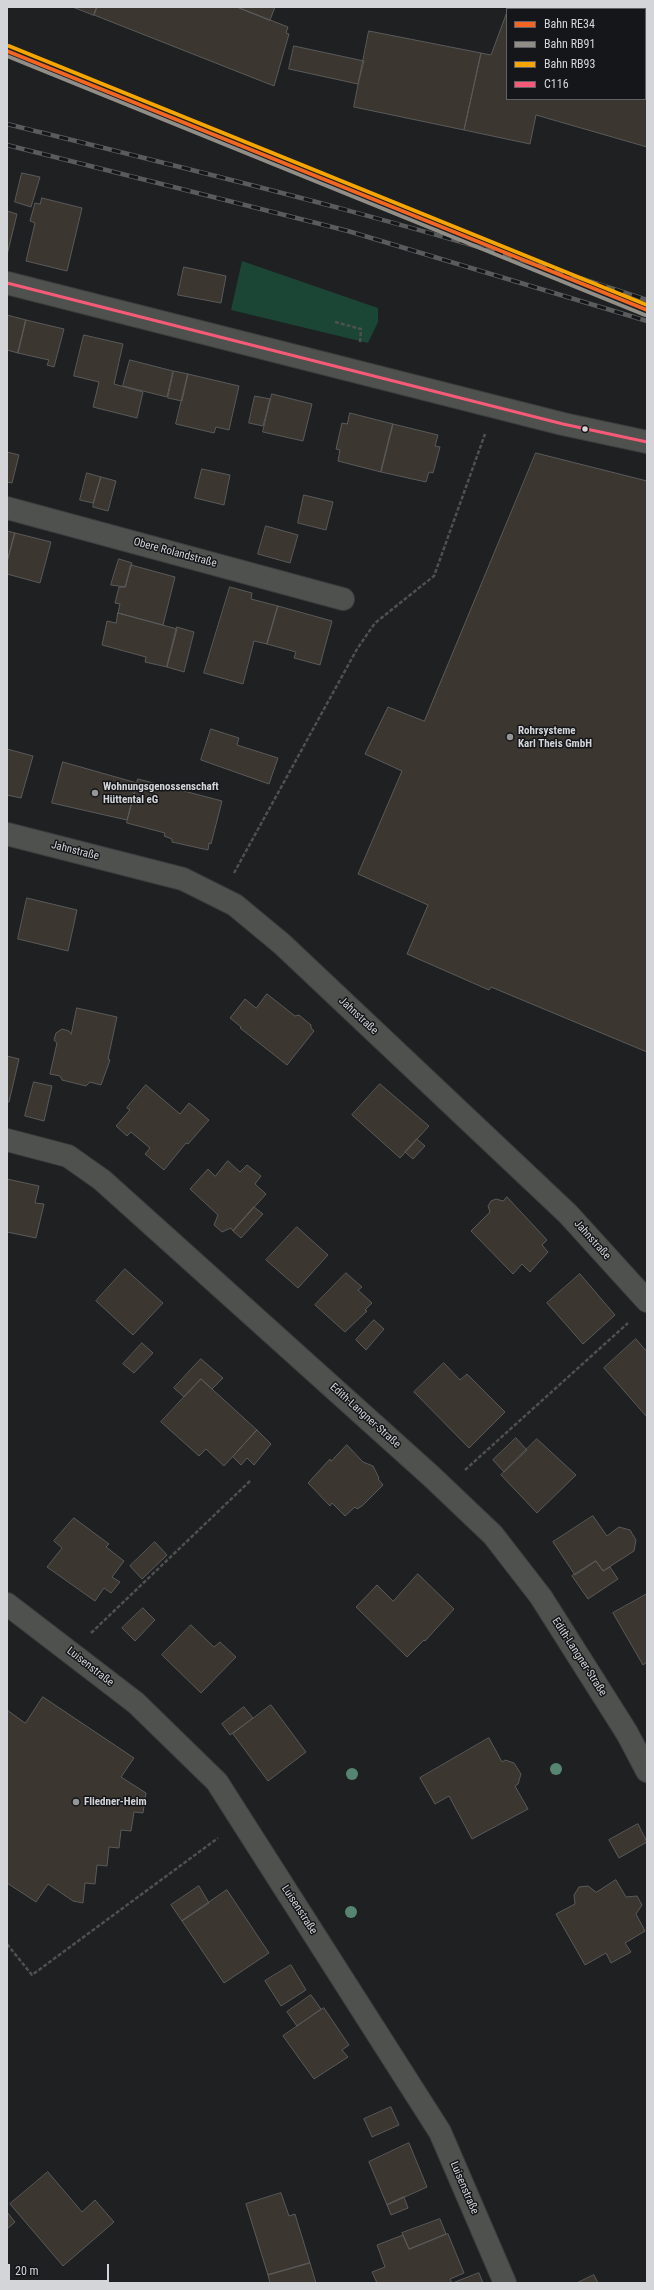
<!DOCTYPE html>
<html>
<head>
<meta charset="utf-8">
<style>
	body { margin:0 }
	#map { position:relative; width:654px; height:2290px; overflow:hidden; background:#1e2022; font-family:"Roboto Condensed",sans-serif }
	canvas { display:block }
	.frame { position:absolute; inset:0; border:8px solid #d4d5d8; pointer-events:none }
	.legend { position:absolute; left:506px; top:8px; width:140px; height:92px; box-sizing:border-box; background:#14161a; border:1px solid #616266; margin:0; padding:5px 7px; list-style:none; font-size:12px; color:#d4d5d8 }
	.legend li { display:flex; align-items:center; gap:8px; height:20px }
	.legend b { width:20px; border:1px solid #616266 }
	.scale { position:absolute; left:8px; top:2264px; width:101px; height:18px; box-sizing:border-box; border:2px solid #d4d5d8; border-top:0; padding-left:5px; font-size:12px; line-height:14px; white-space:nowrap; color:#d4d5d8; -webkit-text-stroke:3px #14161a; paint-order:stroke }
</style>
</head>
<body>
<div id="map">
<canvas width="654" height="2290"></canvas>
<div class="frame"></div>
<ul class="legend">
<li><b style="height:5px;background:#f26522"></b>Bahn RE34</li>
<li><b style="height:5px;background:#918e88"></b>Bahn RB91</li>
<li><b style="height:5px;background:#f7a600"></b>Bahn RB93</li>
<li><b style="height:5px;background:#f75a77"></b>C116</li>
</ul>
<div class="scale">20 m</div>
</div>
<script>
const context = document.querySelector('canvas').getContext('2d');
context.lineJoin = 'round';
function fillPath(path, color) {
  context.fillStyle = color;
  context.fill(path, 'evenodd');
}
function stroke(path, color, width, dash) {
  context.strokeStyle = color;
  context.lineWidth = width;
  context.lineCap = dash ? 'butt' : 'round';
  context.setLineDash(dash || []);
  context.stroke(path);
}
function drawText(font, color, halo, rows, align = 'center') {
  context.font = font + ' "Roboto Condensed",sans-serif';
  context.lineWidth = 3;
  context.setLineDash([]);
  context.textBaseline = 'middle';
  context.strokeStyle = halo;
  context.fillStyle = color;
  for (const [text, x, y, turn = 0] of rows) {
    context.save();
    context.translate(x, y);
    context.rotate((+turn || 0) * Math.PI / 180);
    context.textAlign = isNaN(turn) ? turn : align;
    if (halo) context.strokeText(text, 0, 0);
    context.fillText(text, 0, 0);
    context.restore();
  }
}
fillPath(new Path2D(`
	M242,261L378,308V322L368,343L231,310Z`), '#1b4535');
const building = new Path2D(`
	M73,7H97L94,15Z
	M97,7H237L288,27L286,33L289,34L274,86L94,15Z
	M237,7H275L270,20Z
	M509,7H631L640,9H508Z
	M645,10L647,11V147L536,115L530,144L464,130L481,53L491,55L507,12V99H645Z
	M369,31L481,53L464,130L354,107Z
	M294,46L364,61L358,84L289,69Z
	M22,173L40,177L31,207L15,202Z
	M42,198L82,208L67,271L26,261L35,223L30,221L35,203L40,204Z
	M7,211L17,214L7,255Z
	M184,267L226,276L221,303L178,295Z
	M7,315L26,320L18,353L7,350Z
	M26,320L64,329L54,367L47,365L49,360L18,353Z
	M84,335L123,344L114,384L143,392L137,418L93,407L99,382L74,376Z
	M130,360L173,371L167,397L123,386Z
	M174,371L188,374L182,401L168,398Z
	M188,374L239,386L229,430L216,427L214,433L176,424Z
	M272,394L312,404L303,441L263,432Z
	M255,396L270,399L263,426L249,423Z
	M350,413L393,424L381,472L338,461L340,450L336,449L342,423L347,424Z
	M393,424L438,435L435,446L440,447L433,473L429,472L426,482L381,472Z
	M7,452L19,455L12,483L7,482Z
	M536,453L647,481V1052L491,987L489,990L407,954L428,905L358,874L402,771L365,754L388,707L424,721Z
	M202,469L230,475L224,505L195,498Z
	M87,473L101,477L93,503L80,500Z
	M101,477L116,481L108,511L93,507Z
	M304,495L333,502L326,530L298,523Z
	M266,526L298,535L290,563L258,554Z
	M7,531L15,533L7,562Z
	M15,533L51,542L40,583L7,574V562Z
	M119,559L132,563L125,587L111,585Z
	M131,565L175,577L163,625L118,613L120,604L115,603L119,587H125Z
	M230,587L252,593L251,599L278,606L267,644L254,641L243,684L204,673Z
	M278,606L332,621L320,665L294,658L296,652L267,644Z
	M118,613L177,629L167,667L145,662L146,657L102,645L107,621L116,623Z
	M177,627L194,632L184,672L167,667Z
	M211,729L239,738L237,745L278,758L269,784L201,760Z
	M7,749L33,756L21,798L7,795Z
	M63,762L137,783L127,820L52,803Z
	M138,779L222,801L211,844L209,843L208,850L172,842V839L164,836L165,833L127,823Z
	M27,898L77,910L68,951L18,939Z
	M267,994L295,1016L299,1015L311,1025V1028L314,1031L287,1065L240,1028L241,1027L230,1018L245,999L256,1008Z
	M77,1008L117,1017L108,1059L110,1060L101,1085L90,1082L86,1086L62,1080L60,1076L50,1074L57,1043L54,1040L56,1033L62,1029L69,1031L71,1034Z
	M7,1056L19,1059L9,1102H7Z
	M34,1082L52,1086L44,1121L25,1116Z
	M380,1084L429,1126L400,1158L352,1115Z
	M146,1085L180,1114L189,1103L209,1120L188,1144L186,1143L164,1170L145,1154L150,1148L131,1132L127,1136L116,1126L130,1110L127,1108Z
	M417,1139L425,1146L413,1159L405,1152Z
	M228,1161L240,1172L247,1165L261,1176L255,1184L266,1194L233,1231L231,1228L222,1232L214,1225L218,1215L190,1189L208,1169L215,1176Z
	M7,1179L39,1186L35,1203L44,1204L36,1238L7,1232Z
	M507,1197L547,1240L542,1245L548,1252L530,1272L522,1264L513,1274L471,1231L490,1212L488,1206L491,1201L496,1199L503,1201Z
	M254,1207L263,1214L241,1238L233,1231Z
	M297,1227L328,1255L298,1288L266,1260Z
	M125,1269L163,1303L133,1335L96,1301Z
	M346,1273L362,1287L358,1290L372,1303L365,1310L367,1311L345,1332L315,1305Z
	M580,1274L615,1315L583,1344L547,1303Z
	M374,1320L384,1329L366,1350L356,1340Z
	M636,1339L647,1352V1417L604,1368Z
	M142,1343L153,1353L134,1373L123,1364Z
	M201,1359L223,1378L212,1389L201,1379L184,1397L174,1388Z
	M444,1363L460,1380L467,1374L505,1412L469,1448L414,1392Z
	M201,1379L257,1430L224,1466L206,1449L199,1456L161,1422Z
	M257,1430L271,1444L254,1465L247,1458L241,1465L233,1457Z
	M516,1438L527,1450L504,1472L493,1460Z
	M537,1439L576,1475L537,1513L501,1475Z
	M347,1445L363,1462L373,1466L379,1478L378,1479L383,1485L362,1506L357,1509L355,1507L345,1516L332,1503L330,1506L308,1483L330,1459L331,1461Z
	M593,1516L607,1536L619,1527L630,1530L636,1540L634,1551L603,1571L596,1561L575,1575L553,1542Z
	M74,1518L109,1544L106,1547L124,1561L112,1577L120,1582L111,1593L104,1588L95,1601L47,1567L62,1548L54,1541Z
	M155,1542L167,1555L142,1579L130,1566Z
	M596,1561L603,1571L610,1567L618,1579L588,1599L572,1576Z
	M418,1574L454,1609L425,1641L424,1640L407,1657L356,1607L377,1585L393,1601Z
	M647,1594V1662L643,1665L613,1613Z
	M143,1608L155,1620L135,1641L122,1628Z
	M191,1625L214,1647L220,1642L236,1657L201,1693L162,1655Z
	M43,1697L134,1758L121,1777L146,1793L143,1813L134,1812L131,1831L121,1830L119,1848L109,1847L107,1866L97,1865L95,1884L85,1883L83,1903L73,1901L48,1884L36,1902L7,1883V1710L25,1723Z
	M271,1705L306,1752L268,1781L233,1734Z
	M244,1707L253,1718L230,1735L222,1724Z
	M489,1738L502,1762L505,1760L514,1763L521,1774L518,1784L515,1786L528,1809L472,1839L449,1796L435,1804L420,1778Z
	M638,1824L647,1842L619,1858L609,1840Z
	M616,1880L626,1897L637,1896L642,1905L636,1914L645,1931L625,1943L631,1952L611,1963L606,1953L585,1965L556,1914L575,1904L574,1895L579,1887L588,1886L596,1892Z
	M199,1886L209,1903L182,1921L171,1905Z
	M227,1890L269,1953L224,1983L182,1921Z
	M291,1965L306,1990L281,2006L265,1981Z
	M311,1995L321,2009L297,2026L287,2012Z
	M324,2008L349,2045L342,2050L348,2057L314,2079L283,2036Z
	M391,2107L399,2125L372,2137L364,2119Z
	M409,2143L427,2187L387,2205L369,2162Z
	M48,2172L82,2212L95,2200L114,2222L63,2266L10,2204Z
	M281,2193L289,2216L295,2214L310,2263L268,2275L246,2204Z
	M404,2197L408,2208L391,2215L387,2205Z
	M7,2212L15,2222L7,2229Z
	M440,2219L446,2234L409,2249L402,2233Z
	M448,2234L464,2273L450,2279L452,2283H377L372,2272L385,2267L377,2245L403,2235L409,2249Z
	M310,2263L316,2283H270L268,2275Z
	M479,2273L483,2283H453Z
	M594,2275L598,2283H577Z`);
fillPath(building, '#3c3630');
stroke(building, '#5a5a5a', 1);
const minor = new Path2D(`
	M7,283L563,424L647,442
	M7,508L343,599
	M7,834L183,879L235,905L282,944L568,1214L647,1301
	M7,1140L68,1156L102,1180L431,1476L493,1535L541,1597L627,1733L647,1771
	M7,1604L136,1703L217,1782L440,2132L505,2283`);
stroke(minor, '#3c3d3e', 24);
stroke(new Path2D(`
	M335,322L361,329L360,343
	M234,873L357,649L375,623L434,576L485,434
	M465,1470L628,1323
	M91,1633L250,1481
	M7,1944L32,1975L218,1838`), '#4e514f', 2.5, [4, 2]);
stroke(minor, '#4e514d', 22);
const rail = new Path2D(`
	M7,124C221,177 437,229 647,300
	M7,145L348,231L647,321`);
stroke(rail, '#5a5c5c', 4.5);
stroke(rail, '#14161a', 3, [9]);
stroke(new Path2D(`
	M7,283L563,424L647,442`), '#f75a77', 3);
stroke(new Path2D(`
	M7,51L647,310`), '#f26522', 4);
stroke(new Path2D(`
	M7,56L645,315`), '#918e88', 4);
stroke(new Path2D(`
	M9,46L647,305`), '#f7a600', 4);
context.fillStyle = '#568571';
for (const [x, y] of [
	[556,1769],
	[352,1774],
	[351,1912]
]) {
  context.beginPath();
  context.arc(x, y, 6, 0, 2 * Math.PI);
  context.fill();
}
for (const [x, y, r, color] of [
	[585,429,3.5,"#d4d5d8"],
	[510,737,4,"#949698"],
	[95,793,4,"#949698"],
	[76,1802,4,"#949698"]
]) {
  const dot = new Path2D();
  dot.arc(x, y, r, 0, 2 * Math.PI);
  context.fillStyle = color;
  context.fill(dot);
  stroke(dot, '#14161a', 1.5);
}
drawText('11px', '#d4d5d8', '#14161a', [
	["Obere Rolandstraße",175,553,15],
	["Jahnstraße",75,851,14],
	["Jahnstraße",358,1016,43],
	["Jahnstraße",592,1240,48],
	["Edith-Langner-Straße",365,1416,42],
	["Edith-Langner-Straße",579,1657,57],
	["Luisenstraße",90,1667,38],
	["Luisenstraße",299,1910,57],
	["Luisenstraße",464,2188,67]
]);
drawText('bold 11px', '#d4d5d8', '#14161a', [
	["Rohrsysteme",518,731],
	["Karl Theis GmbH",518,744],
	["Wohnungsgenossenschaft",103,787],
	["Hüttental eG",103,800],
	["Fliedner-Heim",84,1802]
], 'left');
</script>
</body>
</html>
